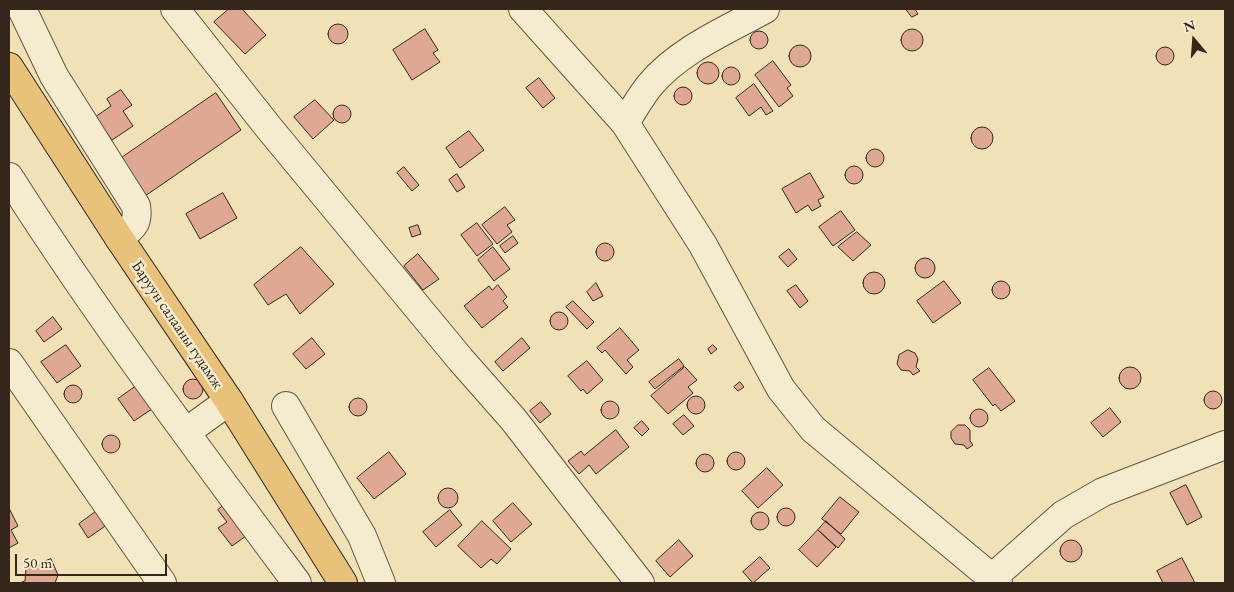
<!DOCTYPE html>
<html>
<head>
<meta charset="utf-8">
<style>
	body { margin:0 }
	#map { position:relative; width:1234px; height:592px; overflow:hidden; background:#f0e2b6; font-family:"EB Garamond",serif }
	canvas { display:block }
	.frame { position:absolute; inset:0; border:10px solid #34261b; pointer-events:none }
	.north { position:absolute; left:1169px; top:15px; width:50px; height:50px; -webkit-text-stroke:4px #f5ecd0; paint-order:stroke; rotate:342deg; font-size:14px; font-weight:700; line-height:20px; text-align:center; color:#34261b }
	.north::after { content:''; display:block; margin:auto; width:18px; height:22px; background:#34261b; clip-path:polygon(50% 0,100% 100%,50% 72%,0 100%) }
	.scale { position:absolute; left:15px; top:554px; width:152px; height:22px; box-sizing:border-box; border:2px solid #34261b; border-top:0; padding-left:6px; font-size:15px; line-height:18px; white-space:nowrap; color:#34261b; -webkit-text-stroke:4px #f5ecd0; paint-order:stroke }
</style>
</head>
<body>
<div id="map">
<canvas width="1234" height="592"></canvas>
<div class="frame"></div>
<div class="north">N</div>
<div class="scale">50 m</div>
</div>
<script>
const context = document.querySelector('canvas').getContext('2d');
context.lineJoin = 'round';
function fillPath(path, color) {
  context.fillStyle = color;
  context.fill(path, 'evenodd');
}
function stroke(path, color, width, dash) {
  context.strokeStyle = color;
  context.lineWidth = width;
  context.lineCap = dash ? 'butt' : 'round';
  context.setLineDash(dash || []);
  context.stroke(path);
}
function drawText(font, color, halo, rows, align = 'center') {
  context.font = font + ' "EB Garamond",serif';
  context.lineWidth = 5;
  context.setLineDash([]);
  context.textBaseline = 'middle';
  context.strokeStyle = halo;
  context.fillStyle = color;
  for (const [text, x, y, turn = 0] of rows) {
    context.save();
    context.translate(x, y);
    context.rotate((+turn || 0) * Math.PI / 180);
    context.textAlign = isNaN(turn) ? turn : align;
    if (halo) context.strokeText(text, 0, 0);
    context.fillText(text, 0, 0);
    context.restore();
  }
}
const building = new Path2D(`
	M229,9H242L266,35L245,54L214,22Z
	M906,9H915L918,14L912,17Z
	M328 34a10 10 0 1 1 20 0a10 10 0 1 1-20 0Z
	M425,29L438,50L433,53L440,62L412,80L393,50Z
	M901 40a11 11 0 1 1 22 0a11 11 0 1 1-22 0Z
	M750 40a9 9 0 1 1 18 0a9 9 0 1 1-18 0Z
	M789 56a11 11 0 1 1 22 0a11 11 0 1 1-22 0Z
	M1156 56a9 9 0 1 1 18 0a9 9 0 1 1-18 0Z
	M773,61L791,85L787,88L793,96L779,107L755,75Z
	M697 73a11 11 0 1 1 22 0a11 11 0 1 1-22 0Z
	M722 76a9 9 0 1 1 18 0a9 9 0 1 1-18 0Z
	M539,78L555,98L543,108L526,88Z
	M754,84L773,111L766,115L761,107L749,116L736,98Z
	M674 96a9 9 0 1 1 18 0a9 9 0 1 1-18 0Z
	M121,90L132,105L123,111L133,126L112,140L95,117L111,106L107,99Z
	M216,93L241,130L145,196L120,159Z
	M315,100L334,120L313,139L294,117Z
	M333 114a9 9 0 1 1 18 0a9 9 0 1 1-18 0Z
	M971 138a11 11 0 1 1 22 0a11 11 0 1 1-22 0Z
	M469,131L484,150L460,168L446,148Z
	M866 158a9 9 0 1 1 18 0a9 9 0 1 1-18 0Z
	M845 175a9 9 0 1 1 18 0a9 9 0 1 1-18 0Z
	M404,167L419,185L412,191L397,173Z
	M810,173L824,197L818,200L821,206L812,211L808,205L796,213L782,189Z
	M457,174L465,187L457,192L449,180Z
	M223,193L237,218L200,239L186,214Z
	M505,207L515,220L507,225L512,232L497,244L482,225Z
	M841,211L855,230L833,246L819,227Z
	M477,223L493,244L477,256L461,235Z
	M418,225L421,234L412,237L409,228Z
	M857,232L871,245L853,261L838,247Z
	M513,236L518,243L505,253L500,246Z
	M596 252a9 9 0 1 1 18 0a9 9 0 1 1-18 0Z
	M301,247L334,284L300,314L286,294L268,305L254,285Z
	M493,247L510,269L494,281L478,260Z
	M789,249L797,259L788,267L779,257Z
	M418,254L439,279L423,290L404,266Z
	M915 268a10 10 0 1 1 20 0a10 10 0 1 1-20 0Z
	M863 283a11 11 0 1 1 22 0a11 11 0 1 1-22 0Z
	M992 290a9 9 0 1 1 18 0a9 9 0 1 1-18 0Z
	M944,281L961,303L933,323L917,301Z
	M596,283L603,296L593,301L587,292Z
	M498,285L507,297L503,301L508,307L482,328L464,306L489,286L492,290Z
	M796,285L808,301L800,308L787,291Z
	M573,301L594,322L587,329L566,307Z
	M550 321a9 9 0 1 1 18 0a9 9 0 1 1-18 0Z
	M53,317L62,329L44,342L36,331Z
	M620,328L639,350L627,360L633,367L626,374L605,350L602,353L597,348Z
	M312,338L325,354L306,369L293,354Z
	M522,338L530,348L503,371L495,362Z
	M66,345L81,366L57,383L41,362Z
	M713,345L717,349L711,354L708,349Z
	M908,350L915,353L918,359L916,367L920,371L913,375L910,371L901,370L897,364L899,355Z
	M679,359L684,366L655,389L649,382Z
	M587,361L603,380L587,394L583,389L581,391L568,376Z
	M685,367L697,380L688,387L693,393L668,414L651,396Z
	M1119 378a11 11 0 1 1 22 0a11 11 0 1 1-22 0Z
	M989,368L1015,401L1001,411L995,404L993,406L973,380Z
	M183 389a10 10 0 1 1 20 0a10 10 0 1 1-20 0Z
	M142,382L158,405L134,421L118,399Z
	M740,382L744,387L738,391L734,387Z
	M64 394a9 9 0 1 1 18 0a9 9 0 1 1-18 0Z
	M1204 400a9 9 0 1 1 18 0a9 9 0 1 1-18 0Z
	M687 405a9 9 0 1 1 18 0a9 9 0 1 1-18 0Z
	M349 407a9 9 0 1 1 18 0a9 9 0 1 1-18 0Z
	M601 410a9 9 0 1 1 18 0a9 9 0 1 1-18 0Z
	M541,402L551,414L540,423L530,411Z
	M1110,408L1121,422L1103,437L1091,423Z
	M970 418a9 9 0 1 1 18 0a9 9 0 1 1-18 0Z
	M684,415L694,426L683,435L673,424Z
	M642,421L649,429L642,436L634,428Z
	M958,425H965L970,430V441L973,445L967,449L964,445L955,444L951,438V432Z
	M616,430L629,447L596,474L589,465L579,474L568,461L581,451L584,455Z
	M102 444a9 9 0 1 1 18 0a9 9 0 1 1-18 0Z
	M727 461a9 9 0 1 1 18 0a9 9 0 1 1-18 0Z
	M389,452L406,474L374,499L357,478Z
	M696 463a9 9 0 1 1 18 0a9 9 0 1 1-18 0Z
	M767,468L783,485L758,508L742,491Z
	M1186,485L1202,517L1187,525L1170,493Z
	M438 498a10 10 0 1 1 20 0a10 10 0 1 1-20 0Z
	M840,497L859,512L841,534L822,519Z
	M230,500L253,531L232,546L218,528L227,522L218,510Z
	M513,503L532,524L511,542L493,521Z
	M777 517a9 9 0 1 1 18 0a9 9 0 1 1-18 0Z
	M9,508L18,526L11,530L18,543L9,548Z
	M101,508L111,522L88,538L79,524Z
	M450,510L462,525L436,547L423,532Z
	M751 521a9 9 0 1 1 18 0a9 9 0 1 1-18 0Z
	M482,521L511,549L497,564L491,559L481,568L458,546Z
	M826,521L845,539L838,548L818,530Z
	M818,530L836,547L817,567L799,550Z
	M679,540L693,556L670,577L656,561Z
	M1060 551a11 11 0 1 1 22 0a11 11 0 1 1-22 0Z
	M760,557L770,568L753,583L743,572Z
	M1182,558L1195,583H1163L1157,571Z
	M51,559L58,575L55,583H19L25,581L26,569Z`);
fillPath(building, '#dea892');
stroke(building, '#34261b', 1);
const minor = new Path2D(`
	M22,9L54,76L136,206C139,224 132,228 119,238
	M175,9L269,128L461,360L513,419L640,583
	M523,9L625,123L703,245L781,389L813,429L998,583
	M625,123C633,110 641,96 650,85C679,50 727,30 765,9
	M9,177C98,317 198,450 297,583
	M9,363L162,583
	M286,406L362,536L381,583
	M186,432L229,401
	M992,578L1063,515L1103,492L1225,445`);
const major = new Path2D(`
	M9,67L119,238L229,401L343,583`);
stroke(minor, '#635542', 30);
stroke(major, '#34261b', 30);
stroke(minor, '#f5ecd0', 28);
stroke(major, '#e8c17b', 28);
drawText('16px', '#34261b', '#f5ecd0', [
	["Баруун салааны гудамж",177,325,56]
]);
</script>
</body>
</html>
